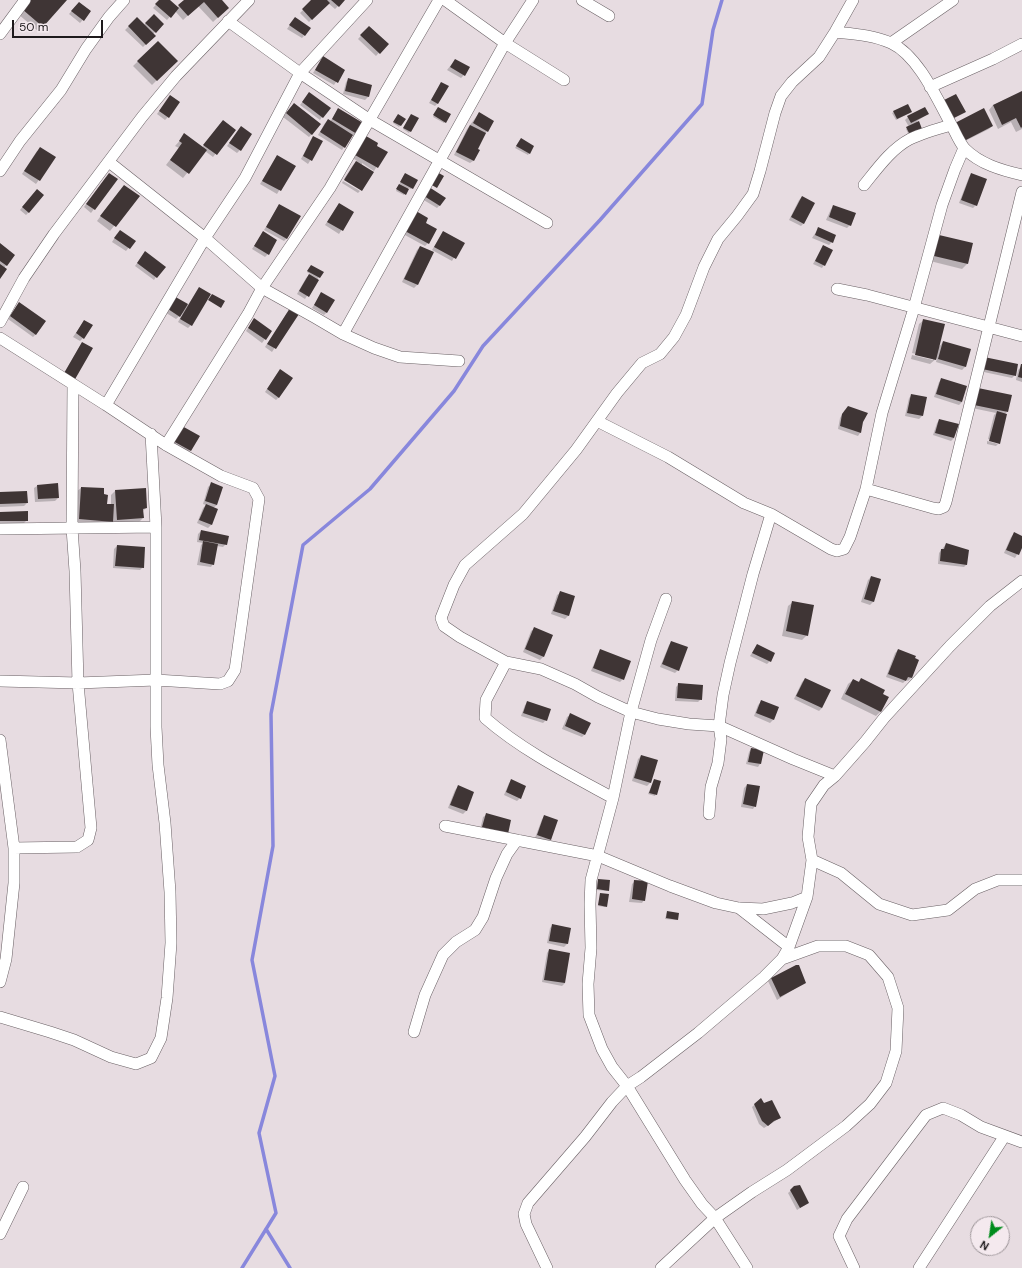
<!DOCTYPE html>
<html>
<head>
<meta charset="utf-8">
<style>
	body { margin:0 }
	#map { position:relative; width:1022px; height:1268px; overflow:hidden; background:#e7dce1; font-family:"DM Sans",sans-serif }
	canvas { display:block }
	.north { position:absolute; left:970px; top:1216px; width:40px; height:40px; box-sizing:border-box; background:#f4e9ee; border:1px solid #9e969a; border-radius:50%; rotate:210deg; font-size:11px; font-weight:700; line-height:16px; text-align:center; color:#1e1a1c }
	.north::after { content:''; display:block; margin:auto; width:14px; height:18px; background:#008c1c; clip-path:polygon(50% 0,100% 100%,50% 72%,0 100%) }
	.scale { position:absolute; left:12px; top:20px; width:91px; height:18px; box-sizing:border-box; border:2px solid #1e1a1c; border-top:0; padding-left:5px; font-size:12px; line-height:14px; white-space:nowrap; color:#1e1a1c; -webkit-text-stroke:3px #f4e9ee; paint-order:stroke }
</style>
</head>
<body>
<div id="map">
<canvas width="1022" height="1268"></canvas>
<div class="north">N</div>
<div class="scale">50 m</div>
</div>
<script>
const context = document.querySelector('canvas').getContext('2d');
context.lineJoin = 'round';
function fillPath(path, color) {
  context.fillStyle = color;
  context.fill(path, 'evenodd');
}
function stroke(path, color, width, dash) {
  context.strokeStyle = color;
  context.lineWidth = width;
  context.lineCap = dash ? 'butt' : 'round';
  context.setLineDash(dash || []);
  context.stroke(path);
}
fillPath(new Path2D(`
	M30,0H65L38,31L18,14Z
	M160,0H168L177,8L185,0H221L228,8L213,22L198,6L183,20L175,11L167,20L153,8Z
	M313,0H344L335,9L328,3L309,22L300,13Z
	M76,6L90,12L80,23L69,14Z
	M154,15L163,24L153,34L154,36L143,47L125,30L137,18L144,25Z
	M292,22L304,36L302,38L287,29Z
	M369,27L387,44L376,56L358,39Z
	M158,42L176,61L152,85L133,66Z
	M323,57L344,70L334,85L313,73Z
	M455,60L464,75L461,78L447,70Z
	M349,79L371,85L368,97L365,100L343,94L346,82Z
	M441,83L438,103L435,106L429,103Z
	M1022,92V129L1016,132L1011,122L998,129L989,110L993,105Z
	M307,96L322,117L320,120L300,105Z
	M168,99V117L165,120L157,114Z
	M907,105L910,113L896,120L892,113Z
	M291,107L312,134L309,137L283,117Z
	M338,109L356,133L353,136L352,135L342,150L318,135L325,123L328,120L330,122Z
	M437,109L445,122L444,123L433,117Z
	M984,110L992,126L989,129L961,143Z
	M479,113L487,131L476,150L473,161L470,163L454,155L467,129Z
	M928,114L917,121L921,129L909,135L906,129L909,127L905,120L908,117Z
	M397,116L405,119L399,127L393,123Z
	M410,116L417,119L409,133L403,129Z
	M220,124L234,131L213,157L205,151L183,178L166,165L179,148L175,146L185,135L202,148Z
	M241,128L240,150L237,153L227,146Z
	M314,138L322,142L308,164L301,159L311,140Z
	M364,140L386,152L374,171L362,163V190L344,179L353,165L357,161L353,158Z
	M520,140L533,147L528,155L515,148Z
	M37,151L54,158L36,184L22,174Z
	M277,157L294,166L277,194L260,184Z
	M972,174L976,205L973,208L959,203L969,177Z
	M404,175L412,188L411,189L408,188L404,195L396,191Z
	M106,177L116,180L91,213L84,207Z
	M343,181L360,191L358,193L342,183Z
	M120,190L138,196L110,231L97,221Z
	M426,192L440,205L437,208L422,199Z
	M34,193L29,212L26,215L20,210Z
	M802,197L804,223L801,226L789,220L799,200Z
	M339,204L353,212L339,234L325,225Z
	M279,205L287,238L284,241L264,230Z
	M834,206L850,225L847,228L826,220L831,209Z
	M413,215L424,223L428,243L425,246L403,234Z
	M818,229L832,242L829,245L812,238Z
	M443,232L463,243L452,261L432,250Z
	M117,234L134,241L126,251L112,242Z
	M261,236L268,254L265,257L252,249Z
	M935,241L972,244L967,264L962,269L930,261Z
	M0,245L14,255L4,268L0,277Z
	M823,246L824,265L822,268L813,264Z
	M420,247L432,253L417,285L414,288L402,282L417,250Z
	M143,255L156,277L154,280L135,266Z
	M310,267L319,277L305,299L297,294L306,278L310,274L307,272Z
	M197,291L191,325L188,328L178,322L183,313L176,319L163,311L172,296L188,305Z
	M322,293L327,312L324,315L312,308Z
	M17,306L36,334L33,337L8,319Z
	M287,313L297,314L272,352L265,347Z
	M924,320L938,348L943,342L970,350L965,367L962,370L936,362L937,358L930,364L911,359L912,355L933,360V358L912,353L919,324Z
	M252,322L271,331L262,343L246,331Z
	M82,324L83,338L80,341L73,337Z
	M83,343L92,348L61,378L80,346Z
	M982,361L1015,375L1012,378L979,371Z
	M1021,367H1022V382L1016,380L1018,370Z
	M277,374L279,397L276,400L265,392Z
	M942,379L962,402L959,405L934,397L939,382Z
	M975,392L1007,412L1005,414L998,444V442L988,439L994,415L996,413L972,408Z
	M912,395L925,397L922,416L919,419L905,416L909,398Z
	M845,410L862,422L860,433L858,436L838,429L840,418Z
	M939,420L954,438L951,441L933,435L937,423Z
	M180,430L190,451L187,453L171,444Z
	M987,441L998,444L996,446L987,444Z
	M211,484L217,505L213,508L217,510L211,525L208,528L197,523L203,508L206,505L203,504L208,487Z
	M37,486L58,498L55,501L35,502L34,488Z
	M81,488L106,505H111V495L115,491L146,508L142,512L143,518L138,523L112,524V521L107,526L74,523L76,492Z
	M0,493L27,503L24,506L0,507Z
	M0,513L27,520L24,523H0Z
	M201,531L226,544L223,547L217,546L213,564L211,567L197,565L201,545L203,543L197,542L198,534Z
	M1014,534L1022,537V546L1015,558L1004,553L1011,537Z
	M946,544L967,564L964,567L938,564L939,553Z
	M117,546L143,567L140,570L113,568L114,549Z
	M871,577L880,579L873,602L870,605L861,602L868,580Z
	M560,593L574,597L568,616L565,619L551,614L557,595Z
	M793,602L807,635L802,640L782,636L788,606Z
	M534,629L552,636L543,657L540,660L523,652L531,631Z
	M672,642L678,670L675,673L660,667L669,645Z
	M757,645L770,661L767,664L750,656Z
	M898,650L911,678L908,681L906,680L903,683L886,677L895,653Z
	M601,651L623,679L620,682L591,671L598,654Z
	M805,679L830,691L822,708L819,711L794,699L802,682Z
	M861,679L882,694L880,712L876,716L841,699L848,684L853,680L858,682Z
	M679,684L701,699L698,702L675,701L676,687Z
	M528,702L546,720L543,723L521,716L525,705Z
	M761,702L778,708L773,720L770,723L754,716L758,705Z
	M570,715L585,734L582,737L562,729L567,717Z
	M751,749L760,764L758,767L746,764L749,752Z
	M641,756L656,761L650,783L647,786L632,781L638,759Z
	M512,780L520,798L517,801L504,795L509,783Z
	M654,780L660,782L655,796L648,794Z
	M747,785L755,806L753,809L741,807L744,788Z
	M458,787L473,793L466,811L463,814L448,808L455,790Z
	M486,815L507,833L480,830L483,817Z
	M545,816L550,839L547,842L535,838L542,819Z
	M598,880L608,890L607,891L596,890Z
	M635,881L644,900L642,903L629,902L632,884Z
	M601,894L606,906L605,907L598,906Z
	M667,912L677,919L676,920L665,919Z
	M553,925L570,928L567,944L564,947L547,943L550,928Z
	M549,950L565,983L562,986L542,982L547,953Z
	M771,978L805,982L777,1000L768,981Z
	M760,1100L763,1104L780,1118L764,1128L759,1124L752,1107Z
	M795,1187L805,1205L797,1210L788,1193Z`), '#0003');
stroke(new Path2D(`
	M266,1229L290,1268
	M242,1268L276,1213L259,1133L275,1076L252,960L273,846L271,714L303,545L370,489L454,391L483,346L600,220L702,104L713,30L722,0`), '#8887dc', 3.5);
fillPath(new Path2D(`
	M30,0H67L43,27L22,9Z
	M159,0H170L179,8L171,18L155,4Z
	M184,0H222L229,8L218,18L204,2L188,16L178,5Z
	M311,0H327L330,3L312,20L302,9Z
	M331,0H345L339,7Z
	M79,2L91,11L84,21L71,11Z
	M154,14L164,24L156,33L145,23Z
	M137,17L156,36L146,45L128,26Z
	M295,17L311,28L305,36L289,25Z
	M369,26L389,44L380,54L360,35Z
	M158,41L178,61L157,81L137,61Z
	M323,56L345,70L338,83L315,70Z
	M455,59L470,67L465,76L450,67Z
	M348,78L372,85L369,97L345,91Z
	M441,82L449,86L438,104L431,100Z
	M1022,91V127L1021,128L1016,118L1002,125L993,105Z
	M309,92L331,108L323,118L302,102Z
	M956,94L966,112L954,118L944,100Z
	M170,95L180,102L169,118L159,111Z
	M294,103L321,124L312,135L286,113Z
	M908,104L912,112L897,119L893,111Z
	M438,107L451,114L446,123L433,115Z
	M925,107L929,114L911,123L907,116Z
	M338,108L363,123L357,134L332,119Z
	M984,108L993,126L964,141L955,123Z
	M479,112L494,121L488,132L473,123Z
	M398,114L406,119L401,126L393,122Z
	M411,114L419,118L411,132L403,128Z
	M328,119L353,135L345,148L320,132Z
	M223,120L236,130L217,155L203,145Z
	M919,121L922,129L910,135L906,127Z
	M470,125L486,133L478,149L480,150L474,161L456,152Z
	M241,126L252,134L241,151L229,143Z
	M184,133L207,150L189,174L170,160L182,143L179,141Z
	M313,136L323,141L312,161L303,156Z
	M366,136L378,143L377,146L388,152L378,168L355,155Z
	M521,138L534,146L530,154L516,146Z
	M40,147L56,157L40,181L24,171Z
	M277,155L296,166L281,191L262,181Z
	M356,161L374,172L362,191L344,180Z
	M437,172L444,176L437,188L430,184Z
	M109,173L118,179L95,210L86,204Z
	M405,173L418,180L413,189L400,182Z
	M971,173L987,179L977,206L961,200Z
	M399,184L409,189L406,195L396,189Z
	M124,185L140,196L116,227L100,216Z
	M429,187L446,198L440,206L424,196Z
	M37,189L44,195L29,213L22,207Z
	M802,196L815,203L804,224L791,217Z
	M339,203L354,212L343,231L327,222Z
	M279,204L301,216L287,239L266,227Z
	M833,205L856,213L851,226L829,217Z
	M416,211L428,218L426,223L437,229L429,244L405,231Z
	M818,227L836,235L833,243L815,235Z
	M120,230L136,241L130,249L114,238Z
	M263,231L277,240L269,255L254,246Z
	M443,231L465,243L456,259L434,247Z
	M939,235L973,243L968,264L934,256Z
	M0,243L15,255L7,266L0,261Z
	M823,245L833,250L825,266L815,261Z
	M420,246L434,252L418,285L404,279Z
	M145,251L166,267L157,278L137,263Z
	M0,264L7,269L0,279Z
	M311,265L324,272L320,278L307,271Z
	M309,274L319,280L309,297L299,291Z
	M199,287L211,294L192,326L180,319Z
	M321,292L335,300L327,313L314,305Z
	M212,294L225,301L221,308L208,300Z
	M172,295L188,304L180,317L165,307Z
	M19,302L46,321L36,335L10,316Z
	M290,308L299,314L276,349L267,344Z
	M254,318L272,331L266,340L248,328Z
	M923,319L945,324L936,360L915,355Z
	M84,320L93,325L84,339L76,333Z
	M943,341L971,349L966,367L938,359Z
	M82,342L93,348L74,381L63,375Z
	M984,357L1018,364L1016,376L982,369Z
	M1021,364H1022V378L1018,377Z
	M280,369L293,378L279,398L267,389Z
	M941,378L967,386L962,402L936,394Z
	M978,388L1012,395L1008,412L974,405Z
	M911,394L927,397L923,416L907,413Z
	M848,406L868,413L863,422L861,433L840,426L842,414Z
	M997,411L1007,414L1000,444L989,441Z
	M939,419L959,424L954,438L935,433Z
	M182,426L200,436L191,451L173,441Z
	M211,482L223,487L217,505L205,501Z
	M58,483L59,498L38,499L37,485Z
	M81,487L104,488V494L108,495L107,504H114L113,522L79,519Z
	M146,488L147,508L143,509L144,518L117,520L115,490Z
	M27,491L28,503L0,504V492Z
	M206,504L218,509L212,525L199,520Z
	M28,511V521H0V512Z
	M201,530L229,536L227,545L199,540Z
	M1014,532L1022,536V548L1019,555L1006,550Z
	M203,541L218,544L214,565L200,562Z
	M946,543L969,550L967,565L940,561L941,549H944Z
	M117,545L145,547L144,568L115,566Z
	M871,576L881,579L874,602L864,599Z
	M560,591L575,596L569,616L553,611Z
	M792,601L814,605L808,636L786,631Z
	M534,627L553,635L544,657L525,649Z
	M671,641L688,647L679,671L662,664Z
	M757,644L775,653L771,662L752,653Z
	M600,649L631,661L624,680L593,668Z
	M898,649L916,656L915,658L919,660L912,678L908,677L906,681L888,674Z
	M805,678L831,690L822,708L796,696Z
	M861,678L885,690L883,694L889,697L881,712L845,694L853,679L859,682Z
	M678,683L703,685L702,700L677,698Z
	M761,700L779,707L774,720L756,713Z
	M527,701L551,709L547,721L523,713Z
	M570,713L591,723L585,735L565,726Z
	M751,748L764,750L761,764L748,762Z
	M641,755L658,760L651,783L634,778Z
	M511,779L526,786L521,799L506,792Z
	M654,779L661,781L657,795L649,793Z
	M747,784L760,786L756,807L743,804Z
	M458,785L474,792L467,811L450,805Z
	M486,813L511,820L508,834L482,827Z
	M544,815L558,820L551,840L537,835Z
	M598,879L610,880L609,891L597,889Z
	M634,880L648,881L645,901L632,899Z
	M600,893L609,894L607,907L598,905Z
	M667,911L679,913L678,920L666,918Z
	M552,924L571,928L568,944L549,941Z
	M549,949L570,953L565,983L544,980Z
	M796,965H799L806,983L780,997L771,978Z
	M761,1098L764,1103L772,1100L781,1118L774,1121L768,1126L762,1121L754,1104Z
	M800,1185L809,1203L800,1208L790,1190L794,1186Z`), '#3f3535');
const minor = new Path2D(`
	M445,0L505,43L564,80
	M582,0L609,16
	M228,21L300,73L370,120L547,223
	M835,32C854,34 873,35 891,43C919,56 938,101 953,128C956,134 960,143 965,149C980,164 1001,170 1022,175
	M0,34L25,0
	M891,43L953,0
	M930,87L993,59L1022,44
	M109,162L205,238L262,288L314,317L343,334L374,348L400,357L459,361
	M0,171L20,141L61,90L86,49L109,17L124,0
	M864,185C877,169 891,149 910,139C923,133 937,129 951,125
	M837,289L867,295L1022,336
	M0,322L24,278L54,234L142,117L176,76L249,0
	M343,334L505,43L533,0
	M0,338L106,405L166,445L221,476L253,488L259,499L235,670L228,681L220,684L156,680L78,683L0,681
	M106,405L205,238L245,178L300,73L367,0
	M597,421L668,457L744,503L771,514L831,549L837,551L844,549L850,537L866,489L882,413L914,308L942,205L955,169L964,148
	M166,445L248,314L262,288L330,188L439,0
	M866,489L933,508L939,509L944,507L946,502L1022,192
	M0,529L156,527
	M666,599L651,640L631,712L613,798L591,880L590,904L591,948L588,984L589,1015L602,1049L612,1067L627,1086L685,1180L702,1204L715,1218L752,1192L787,1170L846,1126L870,1104L886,1083L896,1051L898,1008L888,977L869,955L846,946H818L782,959
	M506,662L486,700L485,718C523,751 569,774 613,798
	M0,740L14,848V883L6,959L0,982
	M835,776L793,759L719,726L689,724L658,719L631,712L598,697L575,684L541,669L506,662L460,637L444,626L441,618L454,585L465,565L523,514L576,450L617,393L642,363L660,354L674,337L686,315L704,267L718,239L737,216L753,194L760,171L775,113L781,96L792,82L819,57L835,32L853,0
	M709,814L711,787L718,763L721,739L719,726L723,695L730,663L753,574L771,514
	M445,826L598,856L670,886L716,903L739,908L763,909L792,903L807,897
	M14,848L77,847L88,840L91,828L78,683L75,571L72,528L73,384
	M812,860L841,873L879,904L912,915L948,910L975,889L998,880H1022
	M739,908L789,947
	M0,1017L50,1032L74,1040L111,1057L136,1064L151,1058L161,1038L167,998L171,943L170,892L165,823L158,765L156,727V527L151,434
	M414,1032L425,995L443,955L456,942L475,930L483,917L496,878L507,854L517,840
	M0,1234L23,1187
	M547,1268L526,1224L524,1214L528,1203L585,1137L612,1102L627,1086L641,1077L698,1033L764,977L782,959L789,947L807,897L812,860L808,837L811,804L824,785L835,776L865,742L884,718L950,646L990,606L1022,581
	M661,1268L715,1218L747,1268
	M854,1268L839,1236L847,1219L926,1115L943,1108L961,1115L981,1127L1022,1142
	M919,1268L1004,1137`);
stroke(minor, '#696064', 12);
stroke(minor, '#fff', 11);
</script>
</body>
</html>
